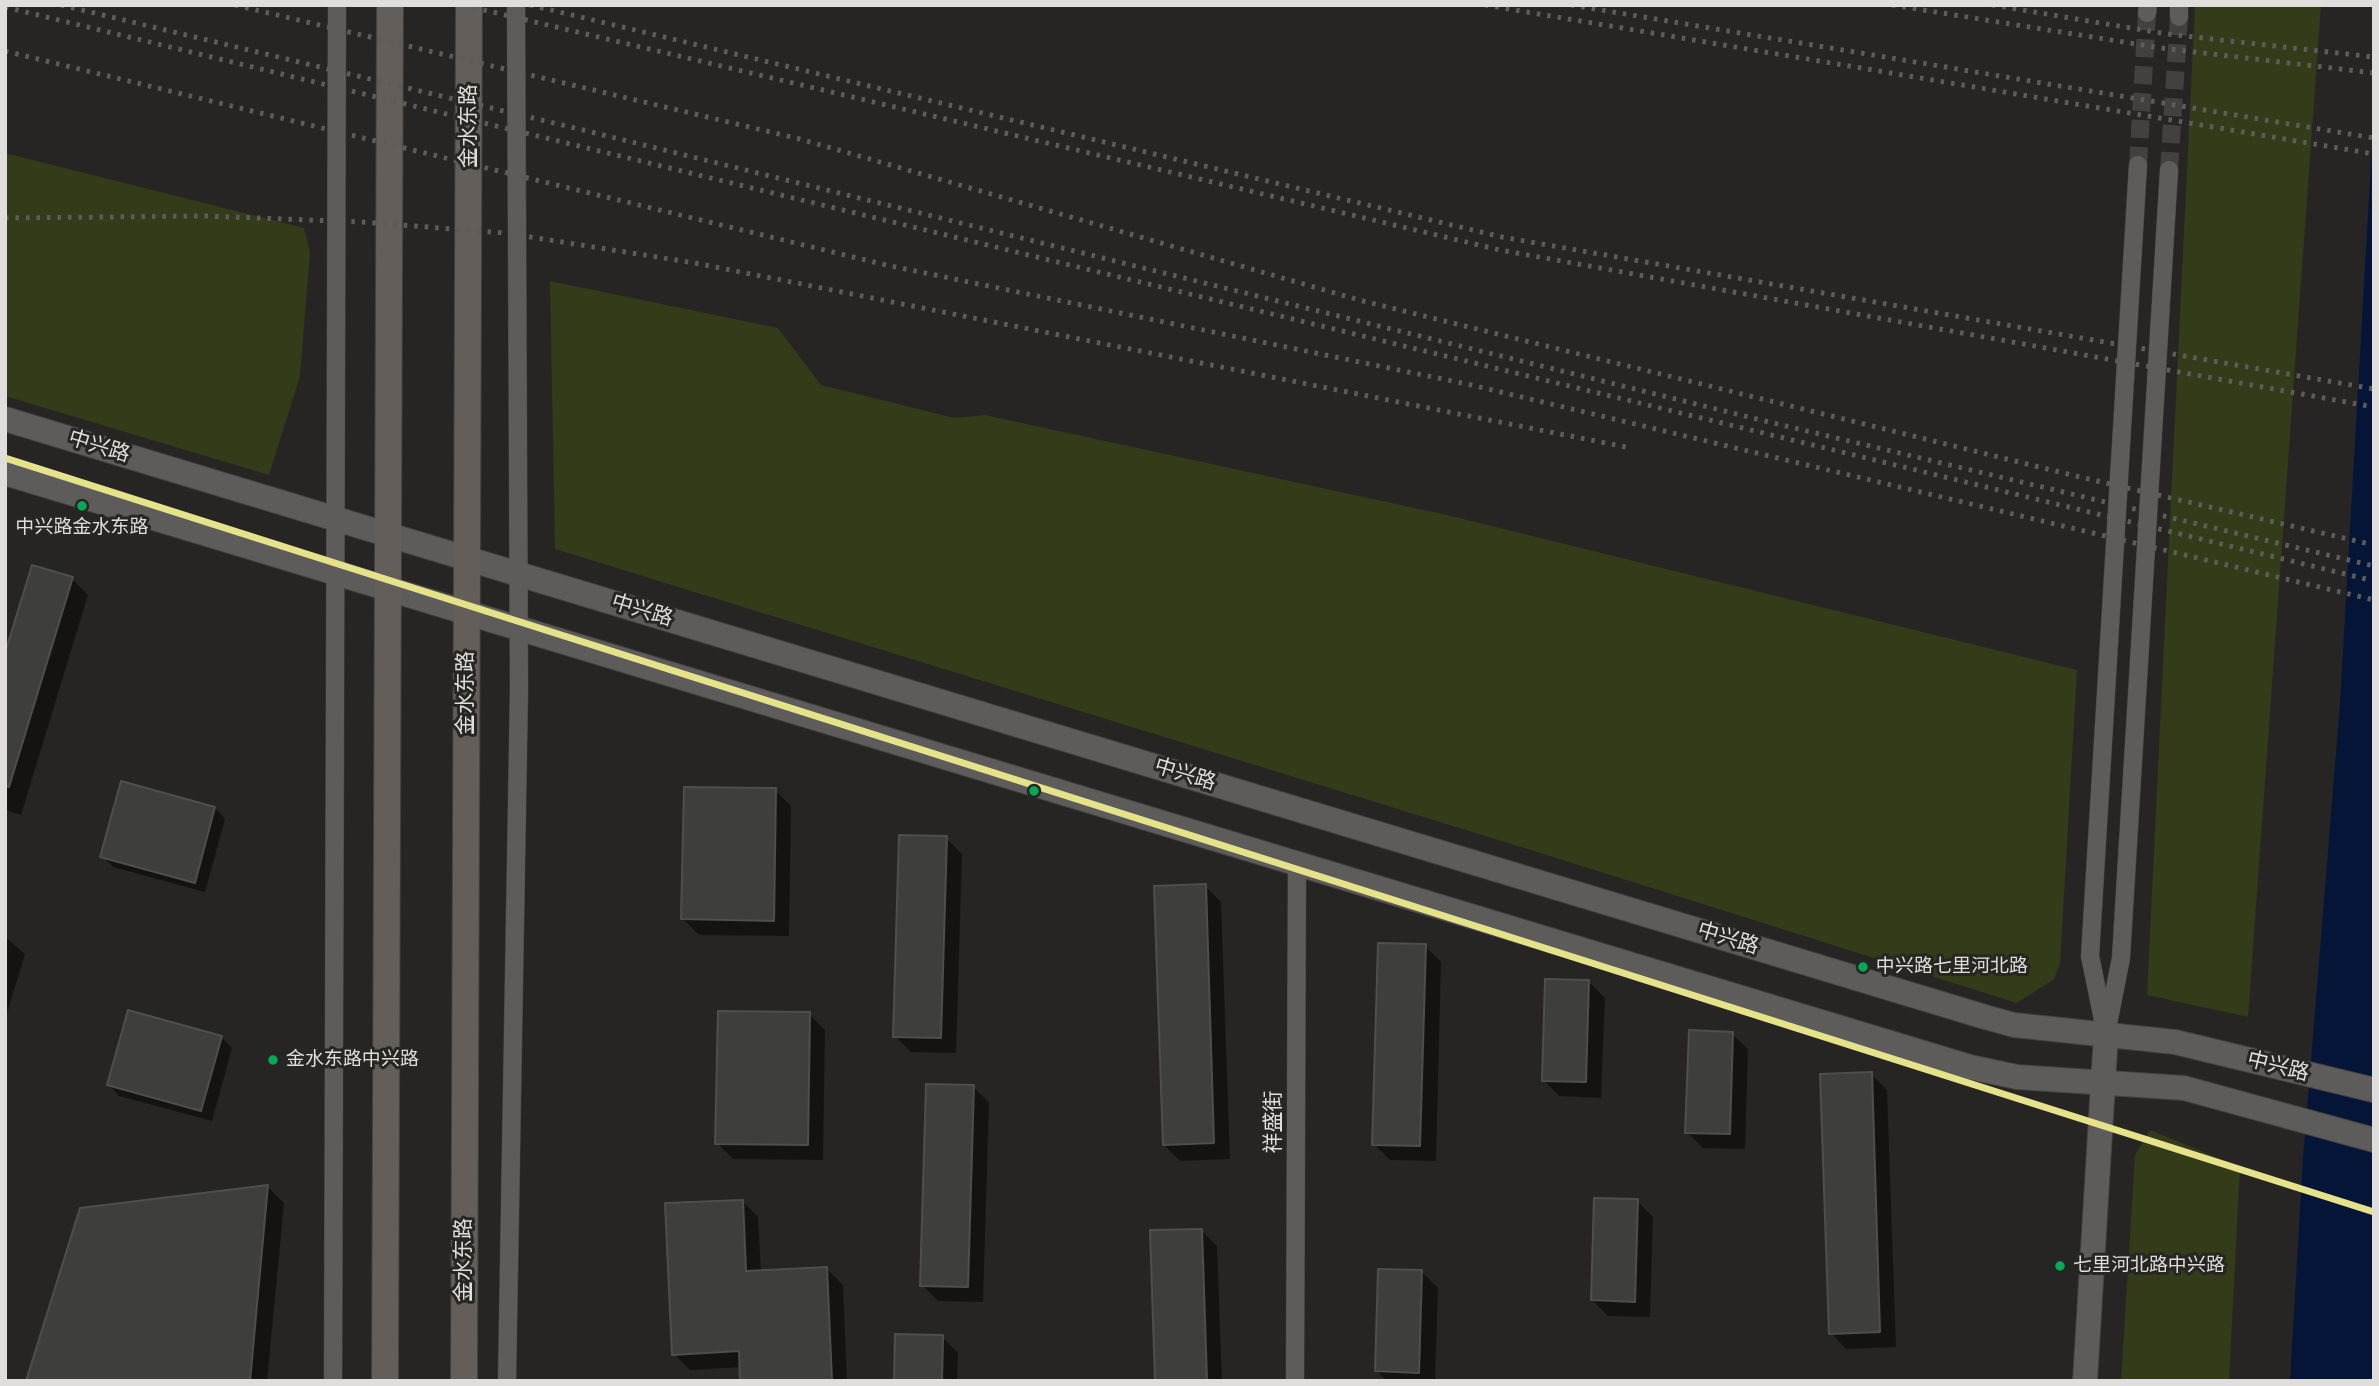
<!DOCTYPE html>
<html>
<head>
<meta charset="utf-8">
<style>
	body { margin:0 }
	#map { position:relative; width:2379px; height:1386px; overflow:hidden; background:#262523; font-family:Arial,sans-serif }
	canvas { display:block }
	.frame { position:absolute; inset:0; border:7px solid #dfdedc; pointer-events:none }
</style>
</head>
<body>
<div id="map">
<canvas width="2379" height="1386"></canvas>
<div class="frame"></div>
</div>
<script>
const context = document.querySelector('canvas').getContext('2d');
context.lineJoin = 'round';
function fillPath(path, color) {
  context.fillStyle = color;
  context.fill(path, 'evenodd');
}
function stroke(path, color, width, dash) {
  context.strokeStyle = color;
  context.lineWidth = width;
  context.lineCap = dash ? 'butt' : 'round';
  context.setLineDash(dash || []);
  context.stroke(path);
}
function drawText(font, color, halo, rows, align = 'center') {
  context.font = font + ' Arial,"Noto Sans SC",sans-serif';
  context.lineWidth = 6;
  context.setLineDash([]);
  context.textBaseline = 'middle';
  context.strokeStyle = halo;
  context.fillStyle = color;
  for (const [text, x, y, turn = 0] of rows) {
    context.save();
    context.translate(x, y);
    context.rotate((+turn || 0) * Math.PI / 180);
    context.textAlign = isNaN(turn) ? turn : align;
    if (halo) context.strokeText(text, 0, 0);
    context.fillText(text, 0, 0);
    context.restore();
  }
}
fillPath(new Path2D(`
	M2195,5H2321L2248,1017L2147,995Z
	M5,153L304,228L310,252L300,376L269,475L5,396Z
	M550,281L778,328L821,385L954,418L985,415L1447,515L2077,670L2060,964L2054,979L2017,1003L1550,856L555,549Z
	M2150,1130L2240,1167L2229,1381H2121L2135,1155Z`), '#333b19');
fillPath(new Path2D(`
	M2374,110V1381H2290L2303,1159L2340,704Z`), '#051538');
fillPath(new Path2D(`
	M72,579L88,595L21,815L5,810V659Z
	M775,790L791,806L789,936L699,935L683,919Z
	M215,808L225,819L205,892L113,867L102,856Z
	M946,838L962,854L956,1053L911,1052L895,1036Z
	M1205,886L1221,902L1230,1159L1180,1161L1164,1145Z
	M5,937L25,954L5,1020Z
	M1425,946L1441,962L1436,1161L1390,1160L1374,1144Z
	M1589,982L1605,998L1601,1098L1559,1096L1543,1080Z
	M809,1014L825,1030L823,1160L733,1159L717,1143Z
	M1732,1034L1748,1049L1745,1149L1703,1148L1687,1132Z
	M221,1037L232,1048L212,1121L119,1096L109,1085Z
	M1871,1074L1887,1090L1896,1347L1846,1349L1831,1333Z
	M973,1087L989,1102L983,1302L938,1301L922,1285Z
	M268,1187L284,1203L267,1381H28Z
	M742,1201L758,1217L761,1272L827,1269L843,1285L847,1381H742L741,1367L690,1370L674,1354Z
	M1637,1201L1653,1217L1650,1317L1608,1316L1592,1300Z
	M1201,1230L1217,1246L1222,1381H1157Z
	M1422,1272L1438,1288L1435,1381H1387L1376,1370Z
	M942,1337L958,1353L957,1381H895Z`), '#0007');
const building = new Path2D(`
	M32,565L73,577L9,787L5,786V653Z
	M121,781L215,807L195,883L100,857Z
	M684,787L776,788L774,921L681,919Z
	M899,835L947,836L941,1038L893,1037Z
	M1206,884L1214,1143L1163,1145L1154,886Z
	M1378,943L1426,944L1420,1146L1372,1145Z
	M1545,979L1589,980L1586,1082L1542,1081Z
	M128,1010L222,1036L201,1111L107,1085Z
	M718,1011L810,1012L808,1145L715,1144Z
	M1689,1030L1733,1032L1730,1134L1685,1133Z
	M1872,1072L1880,1332L1829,1334L1820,1074Z
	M926,1084L974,1085L968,1287L920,1286Z
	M268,1185L250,1381H26L80,1208Z
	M1594,1198L1638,1199L1635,1302L1591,1300Z
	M743,1200L746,1271L827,1267L832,1381H740L739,1351L672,1355L665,1203Z
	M1202,1229L1207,1381H1155L1150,1230Z
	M1378,1269L1422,1270L1419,1373L1375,1371Z
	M895,1334L943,1335L942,1381H894Z`);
fillPath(building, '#3e3e3d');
stroke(building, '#4f4e4e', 2);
stroke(new Path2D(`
	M2138,165L2147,13
	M2169,170L2179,17`), '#42413f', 18, [18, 9]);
const street = new Path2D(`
	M2147,13L2148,5
	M2179,17V5
	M2108,1024L2121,958L2169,170
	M2106,1034L2090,956L2138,165
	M333,1381L337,5
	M507,1381L519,689L516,5
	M1295,1381L1297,863`);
const secondary = new Path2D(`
	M5,419L1985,1017L2014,1025L2175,1042L2374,1090
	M5,473L1970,1067L2017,1077L2184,1088L2374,1140
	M2085,1381L2106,1034`);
const primary = new Path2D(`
	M385,1381L390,5
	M464,1381L469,5`);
stroke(street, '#41403e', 19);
stroke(secondary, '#41403e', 26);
stroke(primary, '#41403e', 28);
stroke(street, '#5d5c5b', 18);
stroke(secondary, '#5d5c5b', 24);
stroke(primary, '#635e59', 26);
stroke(new Path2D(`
	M61,5L583,130L1765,421L2374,566
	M235,5L800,139L1359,300L2080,477L2374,545
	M463,5L1500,250L2374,407
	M530,5L1502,237L2374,389
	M1485,5L2374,154
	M1571,5L2374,138
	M1892,5L2161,48L2374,73
	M1992,5L2167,34L2374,57
	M5,7L2374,581
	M5,51L886,265L1467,384L2374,600
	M5,218L205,216L362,222L505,233L695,263L1631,448`), '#5d5c5a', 5, [3.5, 7]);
stroke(new Path2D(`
	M5,458L2374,1212`), '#e5e289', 7);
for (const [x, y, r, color] of [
	[82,506,6,"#06aa56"],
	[1034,791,6,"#06aa56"],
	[1863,967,6,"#06aa56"],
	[273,1060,6,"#06aa56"],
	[2060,1266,6,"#06aa56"]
]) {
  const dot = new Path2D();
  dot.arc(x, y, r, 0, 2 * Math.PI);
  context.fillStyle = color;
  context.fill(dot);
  stroke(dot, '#272622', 2.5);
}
drawText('19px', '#dfdedc', '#272622', [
	["中兴路金水东路",82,528,"center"],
	["中兴路七里河北路",1876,967],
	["金水东路中兴路",286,1060],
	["七里河北路中兴路",2073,1266]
], 'left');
drawText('21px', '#dfdedc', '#272622', [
	["金水东路",469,126,-90],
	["中兴路",99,447,17],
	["中兴路",642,611,17],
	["金水东路",466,693,-90],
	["中兴路",1185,775,17],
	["中兴路",1728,939,17],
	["中兴路",2278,1067,14],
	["祥盛街",1274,1122,-90],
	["金水东路",464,1260,-90]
]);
</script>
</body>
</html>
